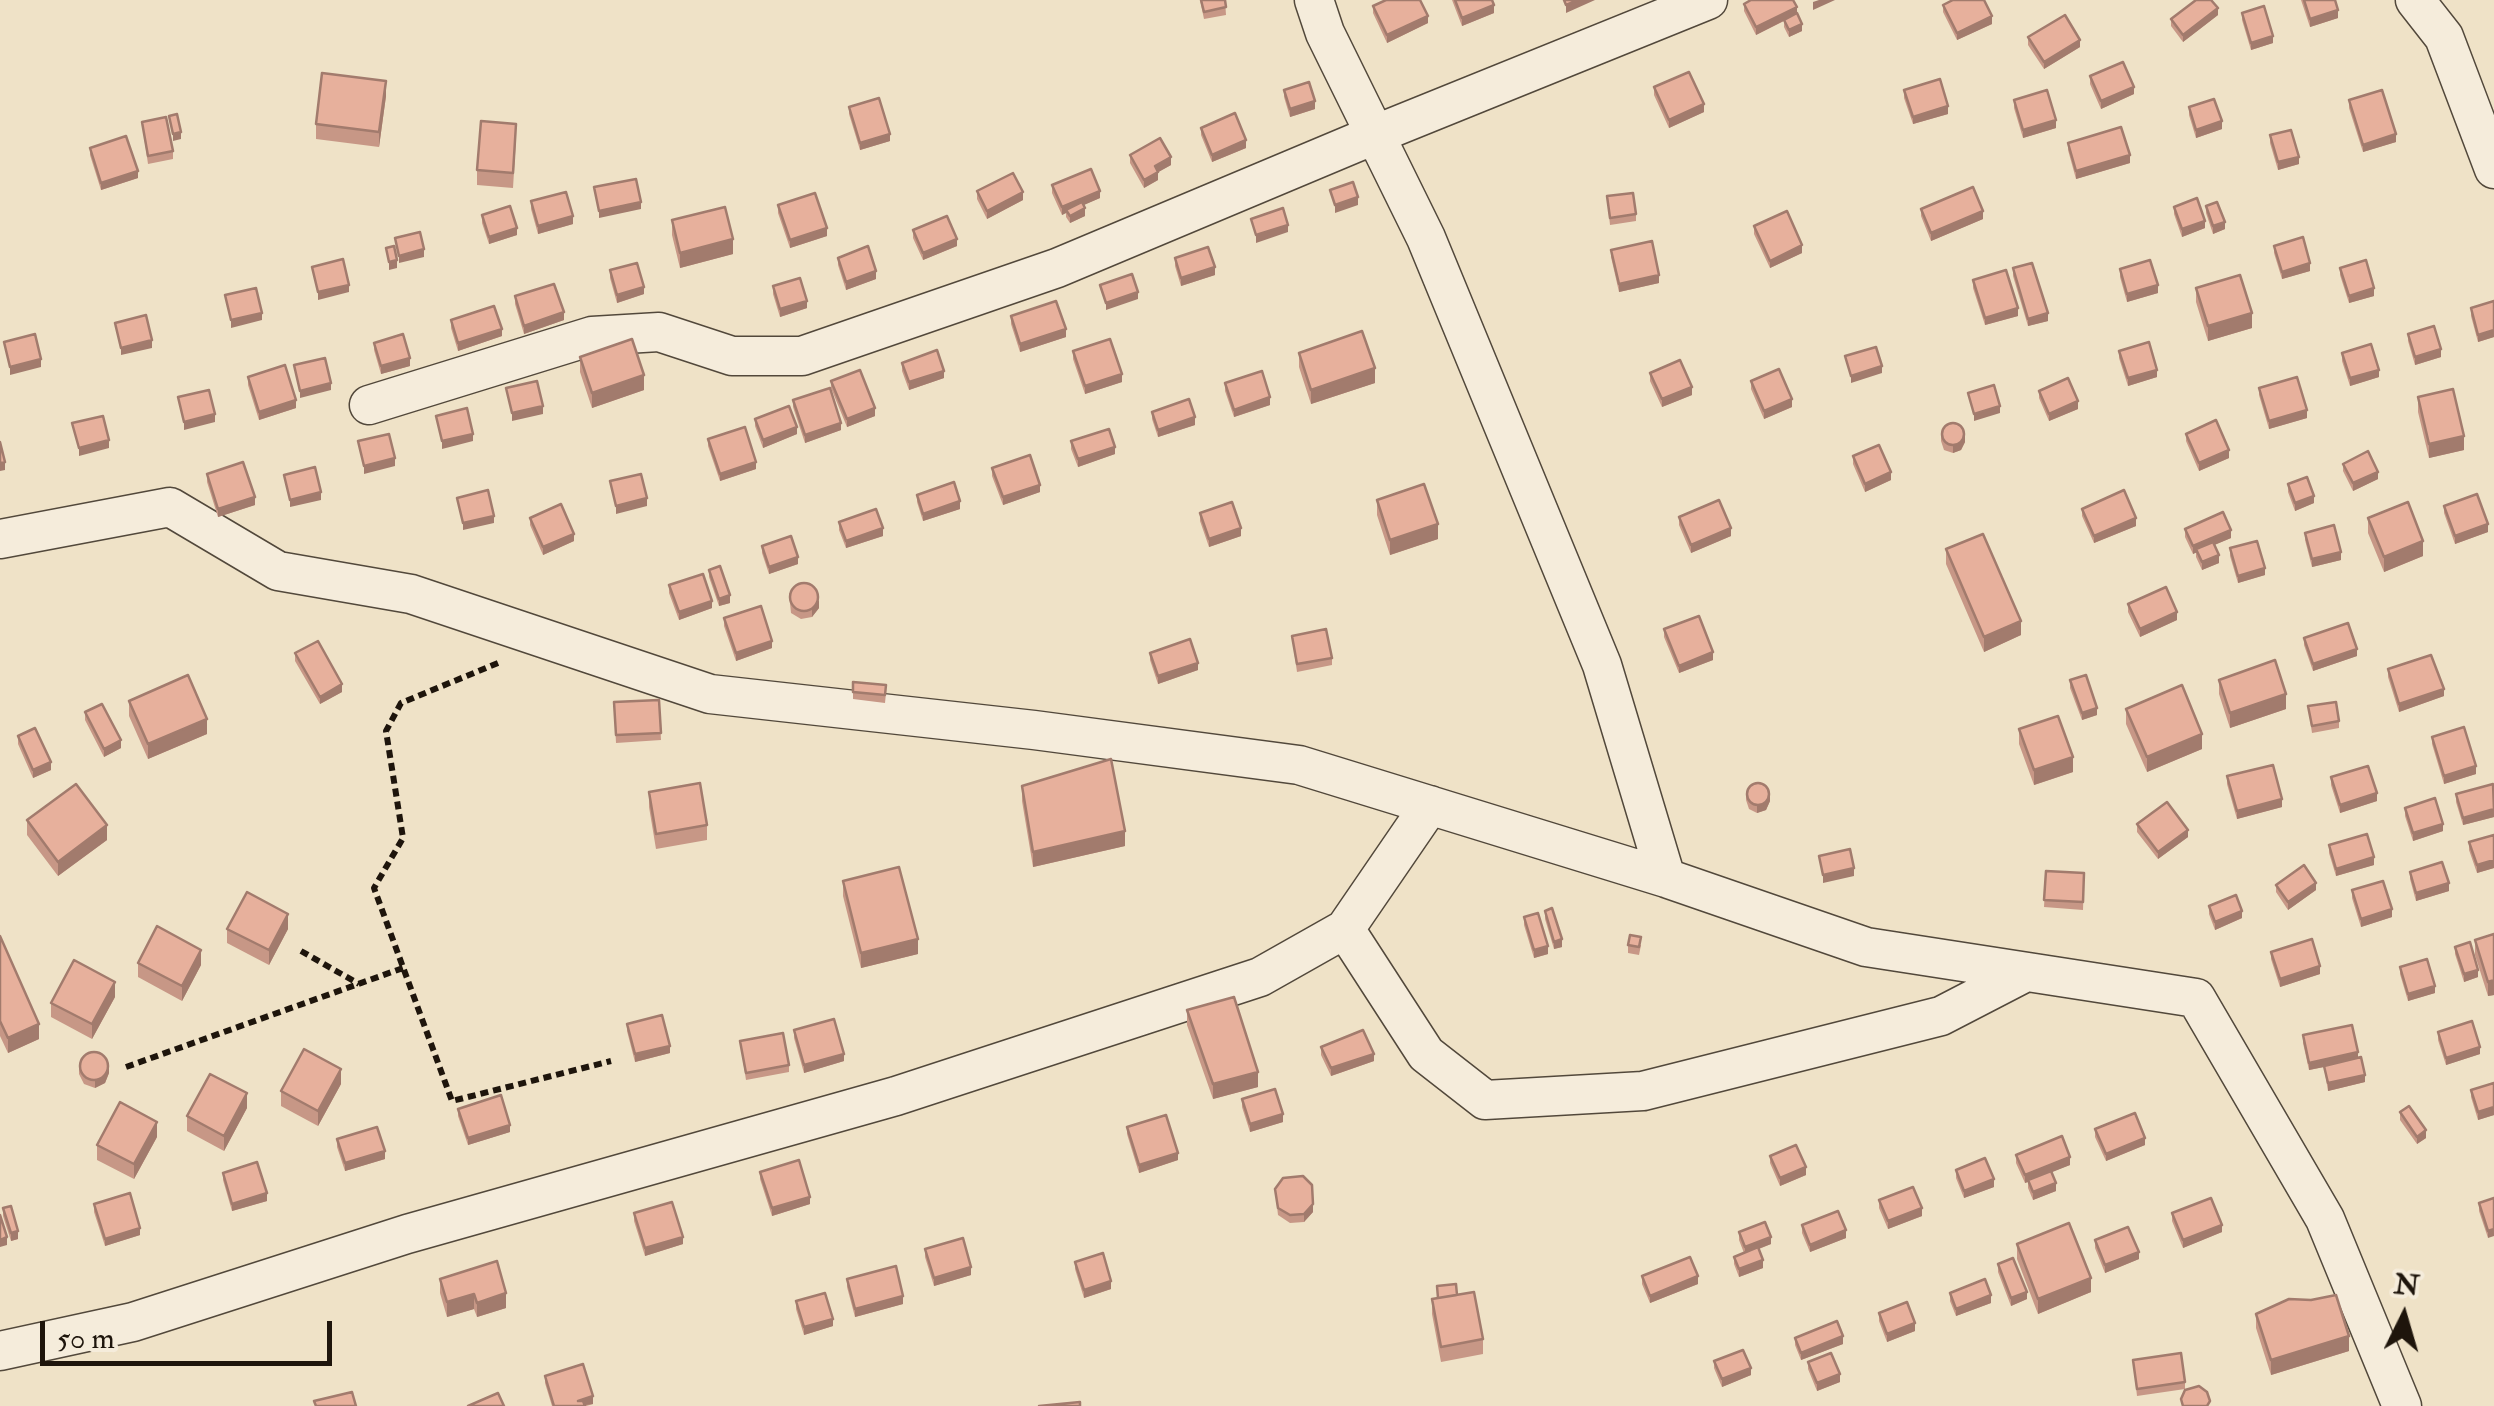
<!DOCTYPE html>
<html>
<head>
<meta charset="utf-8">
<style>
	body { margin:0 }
	#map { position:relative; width:2494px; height:1406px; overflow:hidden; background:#efe2c7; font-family:"IM FELL Double Pica",serif }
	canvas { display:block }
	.north { position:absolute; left:2354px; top:1266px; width:100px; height:100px; -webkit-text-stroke:8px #f5ecdb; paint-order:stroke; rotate:5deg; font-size:28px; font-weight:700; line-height:40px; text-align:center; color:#1e150c }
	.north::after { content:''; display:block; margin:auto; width:35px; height:45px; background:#1e150c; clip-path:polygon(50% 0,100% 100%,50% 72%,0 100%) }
	.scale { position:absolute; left:40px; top:1321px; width:292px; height:45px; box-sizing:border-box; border:5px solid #1e150c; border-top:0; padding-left:12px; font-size:30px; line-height:35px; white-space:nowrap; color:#1e150c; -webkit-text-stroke:8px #f5ecdb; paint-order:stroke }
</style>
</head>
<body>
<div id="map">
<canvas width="2494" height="1406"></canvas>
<div class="north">N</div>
<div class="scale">50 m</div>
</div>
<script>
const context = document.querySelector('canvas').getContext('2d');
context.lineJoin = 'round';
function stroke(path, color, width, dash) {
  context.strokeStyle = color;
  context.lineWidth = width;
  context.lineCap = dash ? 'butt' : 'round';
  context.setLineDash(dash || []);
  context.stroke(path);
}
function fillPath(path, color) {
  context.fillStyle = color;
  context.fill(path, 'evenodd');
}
const minor = new Path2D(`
	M1314,0L1325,33L1426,238L1602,665L1666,878
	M2415,0L2444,37L2494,169
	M369,405L592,336L659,332L732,356H802L1057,268L1374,135L1708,0
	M0,539L170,507L278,571L411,594L710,694L1034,730L1299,765L1666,878L1866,947L2196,998L2325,1219L2402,1406
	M1345,929L1426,1054L1485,1100L1643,1091L1941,1016L2026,972
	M0,1351L133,1322L407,1234L896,1096L1260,977L1345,929L1430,805`);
stroke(minor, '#52483b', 41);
stroke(new Path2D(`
	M498,663L401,703L386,731L403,838L374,888L452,1101L611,1061
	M301,951L359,984
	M126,1067L403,968`), '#1e150c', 6, [8, 5]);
stroke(minor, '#f5ecdb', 38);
fillPath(new Path2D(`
	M1200,0H1225L1226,15L1204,19Z
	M1452,0H1492L1494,13L1462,26Z
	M2301,0H2335L2338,18L2310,27Z
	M1744,4L1797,14L1802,31L1789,37L1784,27V21L1756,35L1744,11Z
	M1943,5L1992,24L1957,40L1943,12Z
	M1373,6L1428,23L1387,43L1373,13Z
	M2242,13L2273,43L2251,50L2242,20Z
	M2218,15L2183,42L2171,26V19Z
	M2028,37L2080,47L2044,69L2028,45Z
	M2090,76L2134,94L2101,109L2090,84Z
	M1654,87L1704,112L1669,128L1654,95Z
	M1284,90L1315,109L1290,117L1284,97Z
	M1904,90L1948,114L1913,124L1904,98Z
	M386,96L379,147L316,139V124Z
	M2014,100L2056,128L2023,138L2014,108Z
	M2349,100L2396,142L2363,152L2349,108Z
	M849,107L890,141L860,150L849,114Z
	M2189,107L2222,129L2196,138L2189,115Z
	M142,122L173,151V159L148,164Z
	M1201,128L1246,148L1212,162L1201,135Z
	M2270,135L2299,164L2278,170L2270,143Z
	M516,139L513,188L477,185V170Z
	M2068,143L2130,163L2076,179L2068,150Z
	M90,148L138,178L101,190L90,155Z
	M1130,155L1171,165L1158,172V180L1144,188L1130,163Z
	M1052,185L1100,198L1083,205L1085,216L1070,223L1066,217V213L1062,215L1052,193Z
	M977,191L1023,200L987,219L977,199Z
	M1607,196L1636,214V221L1610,225Z
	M531,201L573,224L538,234L531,209Z
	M778,205L827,236L790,248L778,213Z
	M2206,206L2225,229L2213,234L2206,213Z
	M2174,207L2205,228L2182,237L2174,214Z
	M1921,209L1983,219L1931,241L1921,216Z
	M482,215L517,235L489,244L482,223Z
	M672,220L733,254L680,268L672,235Z
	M1754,226L1802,253L1770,268L1754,234Z
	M913,230L957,246L923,260L913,238Z
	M2274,246L2310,271L2282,279L2274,253Z
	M1611,250L1659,283L1619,292L1611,257Z
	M838,258L876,279L846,290L838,265Z
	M1175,258L1215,275L1181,286L1175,266Z
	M2013,268L2048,321L2028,326L2013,276Z
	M2340,268L2374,296L2349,303L2340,275Z
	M2120,269L2158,293L2127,302L2120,277Z
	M610,270L644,294L617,303L610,278Z
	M1973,280L2018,316L1985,325L1973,288Z
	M773,286L807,308L780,317L773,294Z
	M2196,288L2252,328L2208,341L2196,302Z
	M515,296L564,320L524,334L515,304Z
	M2494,301V337L2478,342L2471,316V308Z
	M1011,316L1066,337L1020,352L1011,324Z
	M451,320L502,336L458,351L451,328Z
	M2408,334L2441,357L2415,365L2408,341Z
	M374,343L410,366L381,374L374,350Z
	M1073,351L1122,382L1085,394L1073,359Z
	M2119,351L2157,377L2128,386L2119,358Z
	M1299,353L1375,383L1311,404L1299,367Z
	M2342,353L2379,377L2350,386L2342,361Z
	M580,357L644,390L592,408L580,372Z
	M902,363L944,378L909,390L902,371Z
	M1650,373L1692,395L1662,407L1650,381Z
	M248,377L296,408L259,420L248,385Z
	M831,381L875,416L847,427L831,388Z
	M1751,381L1792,407L1764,419L1751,389Z
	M1225,383L1270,405L1234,417L1225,391Z
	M2259,388L2307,418L2269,429L2259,395Z
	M2039,391L2078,409L2049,421L2039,398Z
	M2418,397L2464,450L2429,458L2418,412Z
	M793,400L841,430L805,443L793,407Z
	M1152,412L1195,425L1158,437L1152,419Z
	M755,419L797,434L763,448L755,426Z
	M1941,434L1965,442L1961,450L1953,453L1944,450L1941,441Z
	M2186,434L2229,458L2199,471L2186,441Z
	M708,439L756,469L720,481L708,446Z
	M1071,441L1115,454L1078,467L1071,449Z
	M1853,456L1891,480L1865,492L1853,464Z
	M2343,464L2378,479L2353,491L2343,471Z
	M992,468L1040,492L1003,505L992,476Z
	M207,474L255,505L218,517L207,482Z
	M2288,484L2314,503L2295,511L2288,492Z
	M917,495L960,509L923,521L917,502Z
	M1377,500L1438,539L1390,555L1377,515Z
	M2444,506L2488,532L2455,544L2444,513Z
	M2082,509L2136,526L2094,543L2082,516Z
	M1200,513L1241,536L1209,547L1200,521Z
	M1679,517L1731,536L1691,553L1679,525Z
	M530,518L574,541L543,555L530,525Z
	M2368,518L2423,556L2384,572L2368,533Z
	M839,522L883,536L846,548L839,530Z
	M2185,529L2231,538L2214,545L2219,563L2202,570L2196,557V552L2193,554L2185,537Z
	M2305,533L2341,560L2312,567L2305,540Z
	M762,546L798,564L769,574L762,553Z
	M2230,548L2265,575L2238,583L2230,556Z
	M1946,549L2021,635L1984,652L1946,564Z
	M709,570L730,603L719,606L709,577Z
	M669,585L712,608L679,620L669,593Z
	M789,593L819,608L812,617L801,619L791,613Z
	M2128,604L2177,620L2140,637L2128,612Z
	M724,618L772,648L736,661L724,626Z
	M1664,629L1713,660L1679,673L1664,637Z
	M1292,636L1332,658V665L1297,672Z
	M2304,638L2357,656L2313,671L2304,645Z
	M295,653L342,692L320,704L295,661Z
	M1150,653L1198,670L1158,684L1150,660Z
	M2388,669L2444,696L2399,712L2388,677Z
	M2070,680L2097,715L2082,720L2070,688Z
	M2219,680L2286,709L2230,728L2219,694Z
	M853,682L886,693L885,703L853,699Z
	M659,700L661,740L616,743L614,702Z
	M129,701L207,734L148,759L129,716Z
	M2308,706L2339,721V728L2312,733Z
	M2126,709L2202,749L2147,772L2126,724Z
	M85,712L121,748L104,757L85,720Z
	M2019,729L2073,772L2034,785L2019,744Z
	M18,736L51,770L33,778L18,744Z
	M2432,737L2476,774L2444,784L2432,744Z
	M2227,776L2282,807L2237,819L2227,784Z
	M2331,777L2377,801L2340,813L2331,785Z
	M1022,786L1125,846L1033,867L1022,801Z
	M2494,789V817L2463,825L2456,802V794Z
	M649,792L707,825V840L656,849L649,807Z
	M1746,793L1770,801L1766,810L1757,813L1749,809L1746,800Z
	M2405,808L2443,831L2413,841L2405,816Z
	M27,820L107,840L58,876L27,835Z
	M2137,824L2188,837L2158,859L2137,832Z
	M2494,835V868L2477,873L2469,850V842Z
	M2329,845L2374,865L2336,876L2329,853Z
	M2046,871L2084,873L2083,910L2044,907Z
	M2410,872L2449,891L2416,901L2410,879Z
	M843,881L918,954L861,968L843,896Z
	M2276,885L2316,890L2288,910L2276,892Z
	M2352,890L2392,917L2361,927L2352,898Z
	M2209,906L2242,918L2215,930L2209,914Z
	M1545,911L1562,947L1554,949L1545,919Z
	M1524,917L1548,954L1534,958L1524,925Z
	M227,929H288L269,965L227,943Z
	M2494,934V995L2488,996L2475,955V940Z
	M0,936L39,1039L8,1053L0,1036Z
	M1628,945H1641L1639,955L1628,953Z
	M2455,947L2478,977L2464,982L2455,954Z
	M2271,952L2320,974L2280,987L2271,959Z
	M138,963L201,965L182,1001L138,977Z
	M2400,967L2435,993L2408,1001L2400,974Z
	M115,997L92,1039L51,1017V1003Z
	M1187,1010L1258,1087L1213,1099L1187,1025Z
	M627,1024L670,1053L635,1062L627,1031Z
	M794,1030L844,1061L804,1073L794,1038Z
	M2438,1032L2480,1054L2446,1065L2438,1040Z
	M2303,1035L2358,1058L2365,1082L2328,1091L2324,1067L2309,1070L2303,1043Z
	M740,1041L789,1065V1072L746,1080Z
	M1321,1047L1374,1061L1331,1076L1321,1055Z
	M79,1066L109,1073L105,1083L95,1088L84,1084L79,1074Z
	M2494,1083V1115L2478,1120L2471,1097V1090Z
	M341,1084L318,1126L281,1106V1091Z
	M1242,1099L1283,1122L1250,1132L1242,1107Z
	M247,1108L224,1151L187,1131V1116Z
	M458,1109L510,1132L468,1145L458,1116Z
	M2400,1112L2426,1138L2417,1144L2400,1120Z
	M1127,1127L1178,1160L1139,1173L1127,1134Z
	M2095,1129L2145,1145L2106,1161L2095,1137Z
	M157,1137L134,1179L97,1160V1145Z
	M337,1139L385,1159L345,1171L337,1147Z
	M2016,1155L2070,1165L2051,1172L2056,1191L2033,1200L2028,1188V1182L2025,1183L2016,1163Z
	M1770,1156L1806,1175L1780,1186L1770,1163Z
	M1956,1170L1994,1187L1964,1198L1956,1178Z
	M760,1172L810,1204L772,1216L760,1179Z
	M223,1173L267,1201L232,1211L223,1180Z
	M1275,1189L1313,1212L1304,1222L1290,1223L1278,1215Z
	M2494,1198L2488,1238L2479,1211V1203Z
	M1879,1200L1922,1216L1888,1229L1879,1208Z
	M94,1204L140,1235L105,1246L94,1212Z
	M3,1208L18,1239L11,1241L3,1216Z
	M634,1213L683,1244L645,1256L634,1221Z
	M2172,1213L2222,1232L2183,1248L2172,1221Z
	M1802,1225L1846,1238L1810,1252L1802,1233Z
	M1739,1232L1771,1244L1759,1249L1763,1268L1739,1277L1734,1264V1257L1744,1253L1739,1240Z
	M2095,1240L2139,1259L2105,1273L2095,1248Z
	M2017,1244L2091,1292L2038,1314L2017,1259Z
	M925,1249L971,1275L934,1286L925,1257Z
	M1075,1262L1111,1289L1084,1298L1075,1269Z
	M1998,1264L2027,1299L2011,1306L1998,1272Z
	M1642,1276L1698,1284L1650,1303L1642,1284Z
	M440,1279L506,1308L477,1317L474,1309L447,1317L440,1293Z
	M847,1279L903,1304L855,1317L847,1287Z
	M1437,1286L1457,1295L1483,1339V1354L1441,1362L1432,1314V1299H1437Z
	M1950,1293L1991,1303L1956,1316L1950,1301Z
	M796,1301L833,1326L804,1335L796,1309Z
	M1879,1313L1915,1331L1887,1342L1879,1321Z
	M2256,1314L2349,1351L2271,1375L2256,1328Z
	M1795,1338L1843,1344L1801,1360L1795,1345Z
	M2133,1360L2185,1382V1389L2137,1396Z
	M1714,1361L1751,1375L1722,1387L1714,1368Z
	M1808,1362L1840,1382L1817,1391L1808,1369Z
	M545,1376L593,1404L586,1406H552L545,1383Z`), '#c79786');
fillPath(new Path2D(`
	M1578,0H1595L1566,13V5Z
	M1819,0H1835L1813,10V2Z
	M1494,5V13L1462,26V18Z
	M1797,7V14L1756,35V27Z
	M2218,8V15L2183,42V35Z
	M2338,10V18L2310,27V19Z
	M1428,16V23L1387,43V35Z
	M1992,16V24L1957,40V33Z
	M1802,24V31L1789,37V30Z
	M2273,36V43L2251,50V43Z
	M2080,40V47L2044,69V62Z
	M386,81V96L379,147V132Z
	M2134,87V94L2101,109V101Z
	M1315,101V109L1290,117V109Z
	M1704,104V112L1669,128V120Z
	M1948,106V114L1913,124V117Z
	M2056,120V128L2023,138V130Z
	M2222,121V129L2196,138V130Z
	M181,132V139L173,141V134Z
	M890,134V141L860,150V143Z
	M2396,134V142L2363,152V145Z
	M1246,140V148L1212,162V155Z
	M2130,155V163L2076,179V171Z
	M1171,157V165L1155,174V166Z
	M2299,157V164L2278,170V162Z
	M138,171V178L101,190V183Z
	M1158,172V180L1144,188V180Z
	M1100,191V198L1068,212L1066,210V213L1062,215V207Z
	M1023,192V200L987,219V211Z
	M1358,197V205L1335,213V205Z
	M641,202V209L599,218V211Z
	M1085,208V216L1070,223V216Z
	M1983,211V219L1931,241V233Z
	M573,216V224L538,234V226Z
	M2205,221V228L2182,237V229Z
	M2225,222V229L2213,234V226Z
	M1288,225V232L1256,243V235Z
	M517,228V235L489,244V237Z
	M827,228V236L790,248V240Z
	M733,239V254L680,268V253Z
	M957,239V246L923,260V253Z
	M1802,245V253L1770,268V261Z
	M424,249V257L399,263V256Z
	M397,260V268L389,270V262Z
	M2310,263V271L2282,279V272Z
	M1215,267V275L1181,286V278Z
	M876,271V279L846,290V282Z
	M1659,275V283L1619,292V284Z
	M349,285V292L318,300V292Z
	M2158,285V293L2127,302V294Z
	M644,287V294L617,303V295Z
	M2374,288V296L2349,303V296Z
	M1138,292V299L1106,310V303Z
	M807,301V308L780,317V309Z
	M2018,308V316L1985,325V318Z
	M564,312V320L524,334V326Z
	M262,313V320L231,328V320Z
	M2048,313V321L2028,326V319Z
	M2252,313V328L2208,341V326Z
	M502,329V336L458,351V343Z
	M1066,329V337L1020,352V344Z
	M2494,330V337L2478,342V335Z
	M152,340V348L121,355V348Z
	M2441,349V357L2415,365V357Z
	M410,358V366L381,374V366Z
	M41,359V367L10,375V367Z
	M1882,366V373L1851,383V376Z
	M1375,368V383L1311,404V390Z
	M2157,370V377L2128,386V378Z
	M2379,370V377L2350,386V378Z
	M944,371V378L909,390V382Z
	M1122,374V382L1085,394V386Z
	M644,375V390L592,408V393Z
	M331,383V390L300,398V391Z
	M1692,387V395L1662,407V399Z
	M1270,397V405L1234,417V410Z
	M1792,399V407L1764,419V411Z
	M296,400V408L259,420V412Z
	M2078,401V409L2049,421V414Z
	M543,406V414L512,421V413Z
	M2000,406V413L1974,421V414Z
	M875,408V416L847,427V419Z
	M2307,410V418L2269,429V421Z
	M215,414V422L184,430V422Z
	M1195,417V425L1158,437V430Z
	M841,423V430L805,443V435Z
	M797,427V434L763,448V440Z
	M473,434V441L442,449V441Z
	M1965,434V442L1961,450L1953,453V446Z
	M2464,436V450L2429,458V444Z
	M109,440V448L79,456V448Z
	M1115,447V454L1078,467V459Z
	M2229,450V458L2199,471V463Z
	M395,458V466L364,474V466Z
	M5,462V470L0,471V463Z
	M756,462V469L720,481V474Z
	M1891,472V480L1865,492V484Z
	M2378,472V479L2353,491V483Z
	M1040,485V492L1003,505V497Z
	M321,492V500L290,507V500Z
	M2314,496V503L2295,511V503Z
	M255,497V505L218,517V509Z
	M647,498V506L616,514V506Z
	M960,501V509L923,521V514Z
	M494,516V523L463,530V523Z
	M2136,518V526L2094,543V536Z
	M1438,524V539L1390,555V540Z
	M2488,524V532L2455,544V536Z
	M883,528V536L846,548V541Z
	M1241,528V536L1209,547V539Z
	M1731,528V536L1691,553V545Z
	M2231,530V538L2193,554V546Z
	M574,534V541L543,555V547Z
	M2423,541V556L2384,572V557Z
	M2341,552V560L2312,567V559Z
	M2219,555V563L2202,570V562Z
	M798,557V564L769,574V567Z
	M2265,568V575L2238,583V576Z
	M730,595V603L719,606V599Z
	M819,600V608L812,617V609Z
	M712,601V608L679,620V612Z
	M2177,612V620L2140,637V629Z
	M2021,621V635L1984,652V637Z
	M772,641V648L736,661V653Z
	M2357,649V656L2313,671V664Z
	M1713,652V660L1679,673V666Z
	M1198,663V670L1158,684V676Z
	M342,684V692L320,704V697Z
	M2444,689V696L2399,712V704Z
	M2286,694V709L2230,728V713Z
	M2097,708V715L2082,720V713Z
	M207,719V734L148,759V744Z
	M2202,734V749L2147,772V757Z
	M121,740V748L104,757V749Z
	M2073,757V772L2034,785V770Z
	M51,762V770L33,778V770Z
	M2476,766V774L2444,784V776Z
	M2377,793V801L2340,813V805Z
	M1770,794V801L1766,810L1757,813V806Z
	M2282,799V807L2237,819V811Z
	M2494,809V817L2463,825V818Z
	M2443,824V831L2413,841V833Z
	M107,825V840L58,876V862Z
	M2188,830V837L2158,859V852Z
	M1125,831V846L1033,867V852Z
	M2374,857V865L2336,876V869Z
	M2494,860V868L2477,873V865Z
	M1854,868V876L1823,883V875Z
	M2316,883V890L2288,910V902Z
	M2449,883V891L2416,901V893Z
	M2392,909V917L2361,927V919Z
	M2242,911V918L2215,930V922Z
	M288,914V929L269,965V950Z
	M918,939V954L861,968V953Z
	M1562,939V947L1554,949V942Z
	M1548,946V954L1534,958V950Z
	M201,950V965L182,1001V986Z
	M2320,966V974L2280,987V979Z
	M2478,970V977L2464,982V974Z
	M2494,980V995L2488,996V982Z
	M115,982V997L92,1039V1024Z
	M2435,986V993L2408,1001V994Z
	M39,1024V1039L8,1053V1038Z
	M670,1046V1053L635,1062V1054Z
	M2480,1047V1054L2446,1065V1058Z
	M2358,1052V1060L2309,1070V1063Z
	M844,1054V1061L804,1073V1065Z
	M1374,1054V1061L1331,1076V1068Z
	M109,1065V1073L105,1083L95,1088V1081Z
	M341,1069V1084L318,1126V1111Z
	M1258,1072V1087L1213,1099V1084Z
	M2365,1075V1082L2328,1091V1083Z
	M247,1093V1108L224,1151V1136Z
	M2494,1107V1115L2478,1120V1112Z
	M1283,1114V1122L1250,1132V1124Z
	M157,1122V1137L134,1179V1164Z
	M510,1125V1132L468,1145V1138Z
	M2426,1130V1138L2417,1144V1137Z
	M2145,1138V1145L2106,1161V1154Z
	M385,1151V1159L345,1171V1163Z
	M1178,1153V1160L1139,1173V1165Z
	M2070,1157V1165L2025,1183V1175Z
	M1806,1167V1175L1780,1186V1178Z
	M1994,1179V1187L1964,1198V1191Z
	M2056,1183V1191L2033,1200V1192Z
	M267,1193V1201L232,1211V1204Z
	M810,1197V1204L772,1216V1208Z
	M1313,1204V1212L1304,1222V1214Z
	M1922,1208V1216L1888,1229V1221Z
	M2222,1225V1232L2183,1248V1240Z
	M140,1228V1235L105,1246V1239Z
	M2494,1229V1236L2488,1238V1231Z
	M1846,1230V1238L1810,1252V1245Z
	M18,1231V1239L11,1241V1233Z
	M7,1237V1245L0,1247V1240Z
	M683,1237V1244L645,1256V1248Z
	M1771,1237V1244L1745,1254V1247Z
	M2139,1252V1259L2105,1273V1265Z
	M1763,1260V1268L1739,1277V1269Z
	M971,1267V1275L934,1286V1278Z
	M1698,1276V1284L1650,1303V1296Z
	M2091,1278V1292L2038,1314V1299Z
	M1111,1281V1289L1084,1298V1290Z
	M2027,1292V1299L2011,1306V1298Z
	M506,1293V1308L477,1317V1303Z
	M474,1294V1309L447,1317V1302Z
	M1991,1295V1303L1956,1316V1309Z
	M903,1296V1304L855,1317V1309Z
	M833,1319V1326L804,1335V1327Z
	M1915,1323V1331L1887,1342V1334Z
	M1843,1336V1344L1801,1360V1353Z
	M2349,1336V1351L2271,1375V1360Z
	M1751,1368V1375L1722,1387V1379Z
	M1840,1374V1382L1817,1391V1383Z
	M593,1396V1404L578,1406V1401Z`), '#a27b6d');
const building = new Path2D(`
	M1201,0H1225L1226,7L1204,12Z
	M1386,0H1420L1428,16L1387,35L1373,6Z
	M1455,0H1492L1494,5L1462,18Z
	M1564,0H1578L1566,5Z
	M1751,0H1793L1797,7L1756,27L1744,4Z
	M1953,0H1984L1992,16L1957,33L1943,5Z
	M2196,0H2211L2218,8L2183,35L2171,19Z
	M2304,0H2335L2338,10L2310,19Z
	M2264,6L2273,36L2251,43L2242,13Z
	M1797,13L1802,24L1789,30L1784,20Z
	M2065,15L2080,40L2044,62L2028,37Z
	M2123,62L2134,87L2101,101L2090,76Z
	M1689,72L1704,104L1669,120L1654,87Z
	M322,73L386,81L379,132L316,124Z
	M1940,79L1948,106L1913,117L1904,90Z
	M1309,82L1315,101L1290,109L1284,90Z
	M2047,90L2056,120L2023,130L2014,100Z
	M2382,90L2396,134L2363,145L2349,100Z
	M879,98L890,134L860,143L849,107Z
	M2214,99L2222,121L2196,130L2189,107Z
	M1235,113L1246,140L1212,155L1201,128Z
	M177,114L181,132L173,134L169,116Z
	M166,117L173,151L148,156L142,122Z
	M481,121L516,124L513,173L477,170Z
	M2121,127L2130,155L2076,171L2068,143Z
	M2291,130L2299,157L2278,162L2270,135Z
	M126,136L138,171L101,183L90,148Z
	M1160,138L1171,157L1155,166L1158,172L1144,180L1130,155Z
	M1091,169L1100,191L1062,207L1052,185Z
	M1013,173L1023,192L987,211L977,191Z
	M636,179L641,202L599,211L594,187Z
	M1353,182L1358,197L1335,205L1330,190Z
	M1973,187L1983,211L1931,233L1921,209Z
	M566,192L573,216L538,226L531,201Z
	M815,193L827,228L790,240L778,205Z
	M1633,193L1636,214L1610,218L1607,196Z
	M2197,198L2205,221L2182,229L2174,207Z
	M1082,202L1085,208L1070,216L1066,210Z
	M2217,202L2225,222L2213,226L2206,206Z
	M510,206L517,228L489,237L482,215Z
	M725,207L733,239L680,253L672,220Z
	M1283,208L1288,225L1256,235L1251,219Z
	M1787,211L1802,245L1770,261L1754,226Z
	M947,216L957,239L923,253L913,230Z
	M420,232L424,249L399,256L395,238Z
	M2303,237L2310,263L2282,272L2274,246Z
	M1652,241L1659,275L1619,284L1611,250Z
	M394,246L397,260L389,262L386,248Z
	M868,246L876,271L846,282L838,258Z
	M1208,247L1215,267L1181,278L1175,258Z
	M343,259L349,285L318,292L312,267Z
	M2150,260L2158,285L2127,294L2120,269Z
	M2366,260L2374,288L2349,296L2340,268Z
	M637,263L644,287L617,295L610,270Z
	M2032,263L2048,313L2028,319L2013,268Z
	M2006,270L2018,308L1985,318L1973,280Z
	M1132,274L1138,292L1106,303L1100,285Z
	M2240,275L2252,313L2208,326L2196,288Z
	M800,278L807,301L780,309L773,286Z
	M554,284L564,312L524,326L515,296Z
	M256,288L262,313L231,320L225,295Z
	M1056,301L1066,329L1020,344L1011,316Z
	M2494,301V330L2478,335L2471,308Z
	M494,306L502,329L458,343L451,320Z
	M146,315L152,340L121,348L115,323Z
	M2434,326L2441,349L2415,357L2408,334Z
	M1362,331L1375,368L1311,390L1299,353Z
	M35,334L41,359L10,367L4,342Z
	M403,334L410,358L381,366L374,343Z
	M632,339L644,375L592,393L580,357Z
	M1110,339L1122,374L1085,386L1073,351Z
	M2149,342L2157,370L2128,378L2119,351Z
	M2371,344L2379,370L2350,378L2342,353Z
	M1876,347L1882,366L1851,376L1845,356Z
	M937,350L944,371L909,382L902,363Z
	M325,358L331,383L300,391L294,365Z
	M1680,360L1692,387L1662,399L1650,373Z
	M285,365L296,400L259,412L248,377Z
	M1779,369L1792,399L1764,411L1751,381Z
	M860,370L875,408L847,419L831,381Z
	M1262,371L1270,397L1234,410L1225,383Z
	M2297,377L2307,410L2269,421L2259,388Z
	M2068,378L2078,401L2049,414L2039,391Z
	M537,381L543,406L512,413L506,388Z
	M1994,385L2000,406L1974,414L1968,393Z
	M830,388L841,423L805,435L793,400Z
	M2453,389L2464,436L2429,444L2418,397Z
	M209,390L215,414L184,422L178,397Z
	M1189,399L1195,417L1158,430L1152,412Z
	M789,406L797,427L763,440L755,419Z
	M467,408L473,434L442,441L436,416Z
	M103,416L109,440L79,448L72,423Z
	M2216,420L2229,450L2199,463L2186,434Z
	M1942 434a11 11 0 1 1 22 0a11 11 0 1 1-22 0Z
	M745,427L756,462L720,474L708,439Z
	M1109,429L1115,447L1078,459L1071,441Z
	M389,434L395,458L364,466L358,441Z
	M0,442L5,462L0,463Z
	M1879,445L1891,472L1865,484L1853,456Z
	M2368,451L2378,472L2353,483L2343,464Z
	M1030,455L1040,485L1003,497L992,468Z
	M243,462L255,497L218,509L207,474Z
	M315,467L321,492L290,500L284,475Z
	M641,474L647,498L616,506L610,481Z
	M2307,477L2314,496L2295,503L2288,484Z
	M954,482L960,501L923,514L917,495Z
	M1424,484L1438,524L1390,540L1377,500Z
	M488,490L494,516L463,523L457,498Z
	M2124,490L2136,518L2094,536L2082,509Z
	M2477,494L2488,524L2455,536L2444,506Z
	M1719,500L1731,528L1691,545L1679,517Z
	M1232,502L1241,528L1209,539L1200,513Z
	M2408,502L2423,541L2384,557L2368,518Z
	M561,504L574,534L543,547L530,518Z
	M876,509L883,528L846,541L839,522Z
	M2223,512L2231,530L2193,546L2185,529Z
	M2334,525L2341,552L2312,559L2305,533Z
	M1983,534L2021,621L1984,637L1946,549Z
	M791,536L798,557L769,567L762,546Z
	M2257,541L2265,568L2238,576L2230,548Z
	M2213,542L2219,555L2202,562L2196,549Z
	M720,566L730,595L719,599L709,570Z
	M703,574L712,601L679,612L669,585Z
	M790 597a14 14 0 1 1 28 0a14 14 0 1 1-28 0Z
	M2166,587L2177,612L2140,629L2128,604Z
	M761,606L772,641L736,653L724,618Z
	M1699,616L1713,652L1679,666L1664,629Z
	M2348,623L2357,649L2313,664L2304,638Z
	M1326,629L1332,658L1297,664L1292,636Z
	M1190,639L1198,663L1158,676L1150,653Z
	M318,641L342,684L320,697L295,653Z
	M2431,655L2444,689L2399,704L2388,669Z
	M2275,660L2286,694L2230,713L2219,680Z
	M188,675L207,719L148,744L129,701Z
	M2086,675L2097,708L2082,713L2070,680Z
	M853,682L886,685L885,695L853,692Z
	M2182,685L2202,734L2147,757L2126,709Z
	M659,700L661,733L616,735L614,702Z
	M2336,702L2339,721L2312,726L2308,706Z
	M102,704L121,740L104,749L85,712Z
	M2058,716L2073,757L2034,770L2019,729Z
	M2464,727L2476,766L2444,776L2432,737Z
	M35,728L51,762L33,770L18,736Z
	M1111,759L1125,831L1033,852L1022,786Z
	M2273,765L2282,799L2237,811L2227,776Z
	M2368,766L2377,793L2340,805L2331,777Z
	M1747 794a11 11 0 1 1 22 0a11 11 0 1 1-22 0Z
	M700,783L707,825L656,834L649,792Z
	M76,784L107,825L58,862L27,820Z
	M2493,784L2494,809L2463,818L2456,794Z
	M2435,798L2443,824L2413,833L2405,808Z
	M2167,802L2188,830L2158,852L2137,824Z
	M2367,834L2374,857L2336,869L2329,845Z
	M2494,835V860L2477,865L2469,842Z
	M1850,849L1854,868L1823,875L1819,856Z
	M2442,862L2449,883L2416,893L2410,872Z
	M2304,865L2316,883L2288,902L2276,885Z
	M899,867L918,939L861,953L843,881Z
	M2046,871L2084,873L2083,902L2044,900Z
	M2383,881L2392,909L2361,919L2352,890Z
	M247,892L288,914L269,950L227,929Z
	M2236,895L2242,911L2215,922L2209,906Z
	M1552,908L1562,939L1554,942L1545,911Z
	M1538,913L1548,946L1534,950L1524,917Z
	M157,926L201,950L182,986L138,963Z
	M2494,934V980L2488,982L2475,940Z
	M1630,935L1641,937L1639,947L1628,945Z
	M0,936L39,1024L8,1038L0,1021Z
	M2312,939L2320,966L2280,979L2271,952Z
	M2470,942L2478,970L2464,974L2455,947Z
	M2427,959L2435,986L2408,994L2400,967Z
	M74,960L115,982L92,1024L51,1003Z
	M1234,997L1258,1072L1213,1084L1187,1010Z
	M662,1015L670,1046L635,1054L627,1024Z
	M834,1019L844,1054L804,1065L794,1030Z
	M2472,1021L2480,1047L2446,1058L2438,1032Z
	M2352,1025L2358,1052L2309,1063L2303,1035Z
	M1363,1030L1374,1054L1331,1068L1321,1047Z
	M783,1033L789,1065L746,1073L740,1041Z
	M304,1049L341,1069L318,1111L281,1091Z
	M80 1066a14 14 0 1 1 28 0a14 14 0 1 1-28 0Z
	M2361,1057L2365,1075L2328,1083L2324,1066Z
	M210,1074L247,1093L224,1136L187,1116Z
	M2494,1083V1107L2478,1112L2471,1090Z
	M1275,1089L1283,1114L1250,1124L1242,1099Z
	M501,1095L510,1125L468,1138L458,1109Z
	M120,1102L157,1122L134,1164L97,1145Z
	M2409,1106L2426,1130L2417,1137L2400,1112Z
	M2135,1113L2145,1138L2106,1154L2095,1129Z
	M1166,1115L1178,1153L1139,1165L1127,1127Z
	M377,1127L385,1151L345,1163L337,1139Z
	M2062,1136L2070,1157L2025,1175L2016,1155Z
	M1796,1145L1806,1167L1780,1178L1770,1156Z
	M1985,1158L1994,1179L1964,1191L1956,1170Z
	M799,1160L810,1197L772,1208L760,1172Z
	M257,1162L267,1193L232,1204L223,1173Z
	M2051,1171L2056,1183L2033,1192L2028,1180Z
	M1303,1176L1312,1185L1313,1204L1304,1214L1290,1215L1278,1208L1275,1189L1283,1178Z
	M1913,1187L1922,1208L1888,1221L1879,1200Z
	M130,1193L140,1228L105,1239L94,1204Z
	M2211,1198L2222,1225L2183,1240L2172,1213Z
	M2494,1198V1229L2488,1231L2479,1203Z
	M672,1202L683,1237L645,1248L634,1213Z
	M11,1206L18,1231L11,1233L3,1208Z
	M1838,1211L1846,1230L1810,1245L1802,1225Z
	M0,1215L7,1237L0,1240Z
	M1765,1222L1771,1237L1745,1247L1739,1232Z
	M2069,1223L2091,1278L2038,1299L2017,1244Z
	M2128,1227L2139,1252L2105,1265L2095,1240Z
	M963,1238L971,1267L934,1278L925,1249Z
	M1758,1247L1763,1260L1739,1269L1734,1257Z
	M1103,1253L1111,1281L1084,1290L1075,1262Z
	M1690,1257L1698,1276L1650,1296L1642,1276Z
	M2013,1258L2027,1292L2011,1298L1998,1264Z
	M497,1261L506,1293L477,1303L474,1294L447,1302L440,1279Z
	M896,1266L903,1296L855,1309L847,1279Z
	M1985,1279L1991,1295L1956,1309L1950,1293Z
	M1456,1284L1457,1295L1438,1298L1437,1286Z
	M1474,1292L1483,1339L1441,1347L1432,1299Z
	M825,1293L833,1319L804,1327L796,1301Z
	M2336,1295L2349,1336L2271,1360L2256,1314L2289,1299L2311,1300Z
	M1907,1302L1915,1323L1887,1334L1879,1313Z
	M1837,1321L1843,1336L1801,1353L1795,1338Z
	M1743,1350L1751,1368L1722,1379L1714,1361Z
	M1831,1353L1840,1374L1817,1383L1808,1362Z
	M2181,1353L2185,1382L2137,1389L2133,1360Z
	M583,1364L593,1396L578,1401H583L585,1406H554L545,1376Z
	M2199,1386L2207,1392L2210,1401L2207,1406H2183L2181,1399L2185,1390Z
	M352,1392L356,1406H316L314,1401Z
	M498,1393L504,1406H468Z
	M1080,1402V1406H1039Z`);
fillPath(building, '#e7b09c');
stroke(building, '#a27b6d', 2.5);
</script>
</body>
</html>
